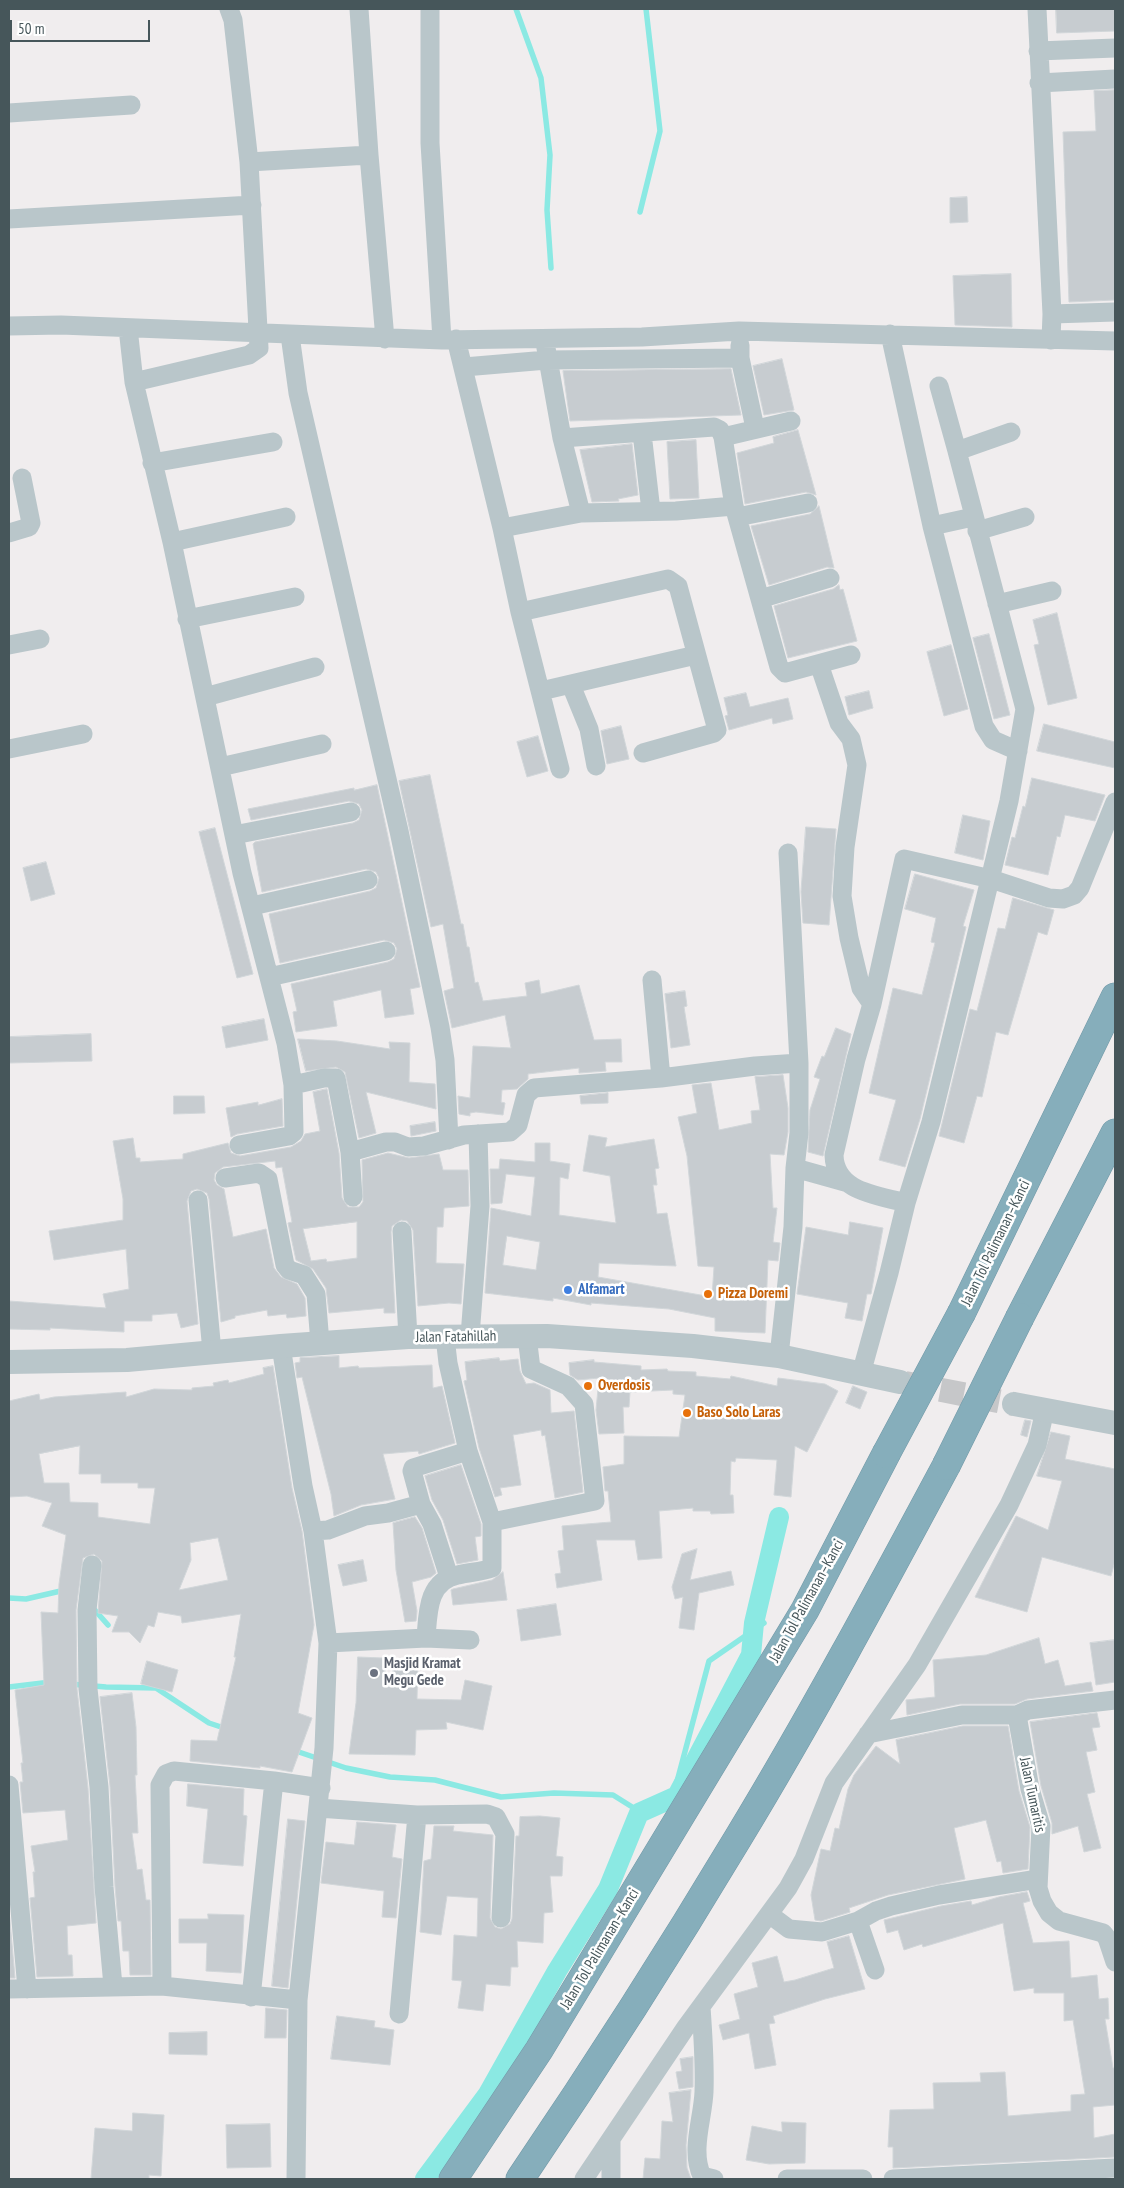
<!DOCTYPE html>
<html>
<head>
<meta charset="utf-8">
<style>
	body { margin:0 }
	#map { position:relative; width:1124px; height:2188px; overflow:hidden; background:#f0edee; font-family:"PT Sans Narrow",sans-serif }
	canvas { display:block }
	.frame { position:absolute; inset:0; border:10px solid #46565a; pointer-events:none }
	.scale { position:absolute; left:10px; top:20px; width:140px; height:22px; box-sizing:border-box; border:2px solid #46565a; border-top:0; padding-left:6px; font-size:15px; line-height:18px; white-space:nowrap; color:#46565a; -webkit-text-stroke:4px #fff; paint-order:stroke }
</style>
</head>
<body>
<div id="map">
<canvas width="1124" height="2188"></canvas>
<div class="frame"></div>
<div class="scale">50 m</div>
</div>
<script>
const context = document.querySelector('canvas').getContext('2d');
context.lineJoin = 'round';
function stroke(path, color, width, dash) {
  context.strokeStyle = color;
  context.lineWidth = width;
  context.lineCap = dash ? 'butt' : 'round';
  context.setLineDash(dash || []);
  context.stroke(path);
}
function fillPath(path, color) {
  context.fillStyle = color;
  context.fill(path, 'evenodd');
}
function drawText(font, color, halo, rows, align = 'center') {
  context.font = font + ' "PT Sans Narrow",sans-serif';
  context.lineWidth = 5;
  context.setLineDash([]);
  context.textBaseline = 'middle';
  context.strokeStyle = halo;
  context.fillStyle = color;
  for (const [text, x, y, turn = 0] of rows) {
    context.save();
    context.translate(x, y);
    context.rotate((+turn || 0) * Math.PI / 180);
    context.textAlign = isNaN(turn) ? turn : align;
    if (halo) context.strokeText(text, 0, 0);
    context.fillText(text, 0, 0);
    context.restore();
  }
}
stroke(new Path2D(`
	M516,9L541,78L550,155L547,210L551,268
	M640,212L660,131L646,9
	M9,1598L26,1599L65,1590
	M93,1608L108,1625
	M70,1684L106,1687L156,1688L209,1723L227,1729
	M9,1687L51,1682
	M293,1750L346,1768L390,1777L435,1780L501,1797L554,1793L613,1795L637,1810L674,1793L709,1661L764,1623`), '#8be9e3', 5.5);
stroke(new Path2D(`
	M425,2179L488,2094L557,1971L608,1889L639,1813L677,1796L751,1655L754,1623L779,1517`), '#8be9e3', 20);
const building = new Path2D(`
	M1056,9H1115V31L1057,33Z
	M1115,90V300L1069,302L1063,132L1096,131L1094,91Z
	M967,197L968,222L950,223V198Z
	M1011,274L1012,327L955,325L953,276Z
	M782,359L794,410L764,415L753,366Z
	M731,369L741,415L570,421L563,371Z
	M798,430L816,495L806,492L745,504L737,453L774,443L773,437Z
	M696,440L699,498L670,499L667,442Z
	M632,444L638,495L618,499L619,501L592,502L580,450Z
	M819,506L834,568L827,567L769,585L751,526L810,514Z
	M839,585L840,590L843,589L857,641L788,658L774,606L833,589Z
	M1057,613L1077,698L1048,705L1034,645L1039,644L1033,620Z
	M989,634L1010,715L994,719L973,638Z
	M951,645L968,709L944,716L927,652Z
	M869,691L873,708L849,715L845,697Z
	M746,693L750,707L788,698L793,719L773,724L772,718L729,730L725,716L728,715L724,698Z
	M1044,724L1115,742V768L1037,751Z
	M621,726L629,759L607,764L601,731Z
	M538,736L548,771L527,777L517,742Z
	M430,775L461,924H463L467,947H469L475,983L478,982L483,1001L527,996L525,983L539,980L541,994L579,985L594,1040L621,1039L622,1062H605L606,1071L579,1073V1068L528,1074V1079L517,1089L502,1090L501,1102L505,1103L503,1115L476,1112L470,1113V1116L459,1114L458,1096L470,1098L473,1046L511,1048L505,1015L452,1028L444,991L454,988L443,924L431,927L399,781Z
	M1032,778L1105,795L1095,821L1065,815L1060,837L1057,836L1048,875L1005,865L1012,837L1015,838L1023,806L1025,807Z
	M377,785L420,987L410,989L414,1014L385,1018L381,990L333,1001L337,1026L296,1032L293,1012L297,1011L291,984L388,962L394,959L397,949L394,943L384,940L280,963L269,914L370,891L376,888L379,878L376,872L366,869L262,892L253,844L255,842L353,823L359,820L362,810L359,804L349,801L251,820L248,809L354,788V790Z
	M963,815L990,821L983,860L955,853Z
	M806,827L836,829L829,925L803,923L801,892Z
	M215,828L253,974L237,978L199,832Z
	M46,862L55,894L31,901L23,868Z
	M915,874L974,890L963,926L966,927L920,1119L905,1167L879,1160L896,1100L869,1093L893,988L922,995L935,943L931,942L936,918L905,909Z
	M1013,898L1054,910L1047,935L1038,932L1008,1035L996,1032L982,1097L977,1096L964,1143L939,1136L970,1009L977,1011L998,928L1005,929Z
	M685,991L687,1006L684,1007L690,1045L671,1048L665,994Z
	M264,1019L268,1040L226,1048L222,1027Z
	M836,1028L851,1034L823,1156L808,1152L810,1110L820,1079L814,1077L822,1056L824,1057Z
	M91,1034L92,1061L9,1063V1037Z
	M298,1039L337,1041L390,1049L389,1042L410,1043L409,1082L435,1084L436,1109L366,1092L376,1133L359,1138L345,1072L336,1067L306,1071Z
	M783,1075L788,1108V1132L784,1155L770,1154L773,1208H777L773,1242L780,1243L778,1261L768,1260L765,1333L715,1331V1318L669,1309L591,1303V1305L553,1298V1301L485,1293L491,1208L531,1216L535,1177L506,1174L502,1203L491,1204L490,1169H499L500,1159L535,1162V1143H550V1161L570,1164L568,1179L560,1177L559,1215L616,1223L610,1176L583,1171L589,1135L607,1138L605,1147L654,1139L659,1168L655,1169L657,1185H653L657,1214L667,1213L676,1266L599,1263L598,1277L712,1297L714,1267L698,1266L687,1156L678,1117L697,1113L692,1085L711,1083L719,1130L752,1123L751,1111L760,1110L755,1077ZM507,1236L540,1242L536,1270L503,1265Z
	M327,1089L339,1153L342,1198L348,1207H359L363,1202L362,1160L388,1153L409,1158L439,1154L443,1170H468L469,1206L444,1208L443,1227H437L436,1263L464,1264L461,1304L449,1303L418,1306L413,1230L407,1221L401,1220L392,1226L391,1232L395,1313H384V1308L329,1313L326,1288L313,1269L296,1260L288,1223L292,1222L282,1167L276,1168L275,1161L223,1167L215,1173L214,1180L217,1185L224,1189L233,1237L266,1229L274,1268L281,1277L297,1284L305,1298L306,1316L287,1318L286,1314L268,1316L267,1310L235,1316V1318L221,1322L209,1199L207,1193L197,1189L191,1191L187,1201L198,1324L181,1328L177,1313L152,1315V1321H124V1332L50,1328V1330L9,1329V1301L106,1308L103,1294L129,1289L126,1249L54,1260L49,1231L123,1220V1199L113,1141L133,1138L136,1158H140V1162L183,1159V1154L228,1143L231,1153L240,1156L291,1147L301,1141L305,1134L320,1131L313,1092ZM357,1222V1258L327,1262L326,1259L311,1261L303,1229Z
	M608,1093V1103L581,1104L580,1096Z
	M174,1096H204L205,1113L174,1114Z
	M282,1099L283,1126L237,1134L231,1137L226,1108L258,1102V1105Z
	M435,1122L436,1131L411,1136L410,1126Z
	M850,1222L883,1228L871,1294H867L862,1321L845,1318L848,1303L797,1294L806,1227L848,1235Z
	M339,1356V1368L358,1366L359,1368L432,1365L433,1388L442,1386L455,1443L419,1454L418,1451L383,1454L395,1499L361,1505L334,1516L331,1494L302,1377L297,1378L295,1363L300,1362V1358Z
	M499,1358L500,1361L518,1359L520,1371L526,1384L534,1383L550,1390L551,1413L574,1411L583,1492L555,1498L545,1435L542,1436L541,1430L513,1435L521,1485L500,1488L502,1495L495,1497L479,1448L464,1381L467,1380L465,1362Z
	M594,1360V1362L641,1366V1370L667,1369L668,1371L696,1372V1376L730,1379L731,1376L777,1386L778,1378L825,1384L838,1391L807,1452L795,1446L791,1497L774,1495L777,1460L736,1458L735,1462L731,1461L730,1495H733L734,1513L711,1514L710,1511H693V1508L659,1511L662,1558L638,1560L635,1540H596L602,1580L557,1588L555,1574L561,1573L558,1551L564,1550L562,1526L611,1522L608,1491H605L603,1467L624,1464V1436L679,1437L685,1395L673,1394V1390L630,1392L629,1407H623L624,1433L599,1434L596,1410L599,1378L578,1380L570,1375L569,1363Z
	M273,1366L292,1488L302,1531L314,1625L298,1713L312,1718L292,1772L260,1766V1768L190,1761L191,1740L217,1741L236,1657H234L241,1614L182,1623L181,1616L158,1612L154,1627L148,1625L140,1643L129,1632H112L118,1616L98,1613L102,1561L94,1554L83,1558L76,1610L77,1689L88,1788L96,1923L67,1926L68,1955H72L73,1976L37,1977L30,1898L35,1897L33,1872H35L31,1846L68,1840L65,1810L23,1813L20,1782H23L21,1763H23L15,1690L44,1685L41,1612L58,1613L59,1584L66,1535L42,1526L52,1503L27,1496L9,1497V1401L39,1394L40,1400L54,1397L126,1392V1397L154,1389L192,1390V1388L214,1386L213,1383L228,1380L229,1383L264,1374L263,1368ZM80,1446L79,1474H101V1483H138V1488H155L150,1524L98,1517V1503L70,1502L69,1483H44L39,1454ZM218,1538L228,1580L179,1590L191,1560L190,1543Z
	M853,1386L867,1392L860,1409L846,1403Z
	M1025,1420L1031,1421L1027,1437L1021,1435Z
	M1051,1432L1070,1436L1065,1459L1115,1469V1561L1111,1576L1042,1557L1027,1612L975,1597L1016,1516L1048,1530L1062,1481L1037,1476Z
	M461,1465L481,1524V1536L475,1537L478,1560L457,1564L443,1520L432,1500L425,1476Z
	M415,1517L422,1528L436,1573L431,1577L412,1582L417,1611L416,1621L405,1622L396,1570L393,1523Z
	M697,1549L690,1580L731,1571L734,1585L699,1593L694,1630L679,1628L683,1597L675,1599L672,1587L682,1554Z
	M363,1560L367,1581L343,1586L338,1565Z
	M503,1572L507,1600L453,1605L451,1590L453,1589L492,1580Z
	M556,1604L561,1635L521,1641L517,1610Z
	M1039,1638L1045,1664L1058,1660L1065,1686L1091,1682L1093,1691L1027,1699L1015,1704H960L907,1715L906,1700L935,1697L933,1660L986,1655Z
	M1115,1640V1682L1096,1685L1090,1643Z
	M358,1657L383,1658L387,1680L392,1679L393,1659L418,1660L417,1699L461,1700L465,1680L492,1686L483,1730L446,1722L447,1729L416,1730L415,1755L349,1754L356,1703Z
	M147,1661L178,1670L172,1692L141,1684Z
	M132,1693L136,1727L137,1775H135L138,1833H132L137,1870L142,1869L146,1900H150L151,1975H130L129,1951H123L121,1921H118L115,1886L110,1786L100,1697Z
	M1097,1713L1100,1727L1092,1728L1097,1750L1086,1752L1095,1792L1087,1794L1101,1848L1084,1852L1078,1826L1052,1834V1823L1041,1786L1030,1722Z
	M963,1726H1008L1019,1791L1030,1827L1028,1869L1003,1873L1001,1861L997,1862L986,1820L954,1828L965,1879L888,1895L849,1908L850,1912L821,1921L815,1920L811,1895L821,1849L830,1851L835,1828L839,1829L848,1789L854,1775L876,1746L900,1764L896,1740Z
	M188,1784L244,1789L243,1815L247,1816L243,1866L203,1863L208,1809L187,1806Z
	M540,1816L560,1818L556,1856L563,1857L562,1876H550L553,1912L544,1913L543,1943L517,1941L518,1967H511L510,1986L486,1984L483,2011L458,2008L462,1981L452,1980L454,1935L477,1937L478,1898L447,1896L441,1935L420,1932L424,1861L431,1859L434,1826H454L453,1831L493,1835L490,1918L495,1927L501,1929L510,1924L512,1919L516,1836H519L520,1817Z
	M288,1819L305,1821L288,1988L272,1986Z
	M357,1822L396,1825L392,1857L402,1859L396,1918L382,1917L384,1891L321,1883L326,1842L354,1845Z
	M1027,1892L1030,1901L1023,1903L1033,1943L1069,1941L1071,1978L1097,1975L1099,1999L1108,1998L1109,2019H1105L1113,2068H1115V2105L1093,2107L1094,2138L1115,2134V2157L893,2168V2147H888L890,2110L934,2109L933,2083L981,2082L980,2073L1005,2072L1008,2116L1071,2111V2095L1085,2094L1073,2020L1064,2021V1993H1034V1988L1014,1991L1003,1923L923,1947L922,1944L904,1950L898,1930L887,1933L884,1920L941,1906L971,1901L972,1905L999,1897Z
	M9,1910L15,1978H9Z
	M208,1914L244,1915L241,1973L206,1971L207,1943H179V1919H208Z
	M849,1936L865,1989L825,1999L773,2016L775,2023L769,2024L776,2065L755,2069L749,2033L723,2040L719,2025L740,2019L734,1994L758,1987L752,1963L777,1956L784,1982L795,1980L834,1968L827,1942Z
	M266,2008L287,2010L286,2038H265Z
	M337,2016L375,2021L374,2027L394,2030L390,2065L331,2059Z
	M207,2032V2055L169,2054V2033Z
	M693,2057V2087L679,2089L676,2072L682,2071L680,2059Z
	M691,2090L686,2145L687,2168L691,2179H643L645,2158L660,2159L662,2121L673,2122L669,2093Z
	M133,2113L164,2115L161,2176L149,2175V2179H91L95,2128L132,2131Z
	M782,2122L806,2123L805,2163L769,2164L746,2160L752,2126L782,2132Z
	M270,2124L271,2167L227,2168L226,2125Z`);
fillPath(building, '#c7ccd0');
stroke(building, '#d1d6d9', 1);
stroke(new Path2D(`
	M905,1383L1014,1404`), '#c6c7c9', 24, [24, 12]);
const motorway = new Path2D(`
	M962,1312L1115,997
	M1020,1317L1115,1133
	M453,2179L539,2050L805,1610L886,1454
	M520,2179C596,2067 669,1953 738,1838C812,1716 879,1591 946,1466`);
stroke(motorway, '#7299a7', 29);
stroke(new Path2D(`
	M229,9L233,20L249,162
	M359,9L369,155L385,339
	M430,9V143L442,340
	M1037,9L1052,314L1051,340
	M1038,51L1115,48
	M1039,83L1115,79
	M9,113L131,105
	M9,219L252,205
	M1052,314L1115,312
	M9,326L61,325L442,340L642,337L739,331L1115,341
	M128,328L134,382L172,542L242,873L286,1043L293,1085L294,1132L289,1136L239,1145
	M890,334L932,526L984,726L993,740L1018,751
	M290,335L298,393L399,831L440,1027L445,1060L449,1140
	M456,339L502,528L520,612L560,769
	M740,345V358L755,428
	M546,348L562,438L581,513
	M464,367L547,360L740,358
	M134,382L249,355L259,348L249,162L369,155
	M939,386L957,451
	M642,433L651,511
	M723,437L791,421
	M562,438L714,427L720,430L723,437L734,506
	M152,463L273,442
	M737,517L808,503
	M932,526L973,517
	M502,528L581,513L676,511L734,506L779,667L785,673L851,655
	M977,531L1025,517
	M9,533L29,527L31,523L22,478
	M172,542L286,517
	M760,599L830,578
	M997,604L1052,591
	M520,612L668,579L678,586L717,730L714,733L643,753
	M187,619L295,597
	M9,645L40,639
	M819,664L839,723L851,739L857,765L845,847L842,896L849,938L861,988L872,1004
	M571,685L589,729L596,766
	M541,691L696,655
	M205,697L315,667
	M9,749L83,734
	M220,767L322,744
	M234,835L351,812
	M252,906L368,880
	M269,977L386,951
	M652,980L661,1078
	M293,1085L324,1078H336L350,1152L353,1197
	M350,1152L386,1142H395L408,1147L424,1146L464,1135L510,1132L518,1125L526,1095L534,1088L661,1078L755,1066L799,1063
	M795,1168L845,1182
	M225,1178L259,1173L268,1179L285,1265L289,1270L304,1275L316,1294L320,1343
	M198,1200L212,1352
	M906,1203C877,1195 835,1192 834,1155L856,1059L872,1004L904,859L991,879L1049,898L1063,899L1074,895L1080,888L1115,802
	M402,1231L408,1337
	M470,1336L480,1206L478,1134
	M445,1337L448,1363L468,1451
	M281,1346L303,1486L313,1531L328,1643L324,1748L298,2000L296,2179
	M779,1356L793,1227L795,1168L799,1133V1063L788,853
	M861,1374L889,1273L906,1203L931,1122L1009,801L1025,709L957,451L1011,432
	M421,1504L432,1524L449,1577
	M313,1531L328,1530L365,1516L388,1513L421,1504L412,1471L413,1468L468,1451L492,1522L595,1501L584,1404L568,1386L531,1369L527,1336
	M92,1565L87,1610L88,1689L99,1787L104,1887L113,1986
	M426,1638L470,1640
	M328,1643L426,1638C428,1613 427,1581 458,1575C469,1572 482,1572 492,1568V1522
	M1115,1700L1028,1710L1017,1715L1030,1789L1041,1826L1038,1888L1042,1901L1049,1913L1059,1921L1103,1933L1107,1938L1115,1962
	M868,1734L962,1715H1017
	M9,1785L27,1989
	M318,1808L417,1815L487,1814L496,1817L505,1834L501,1918
	M769,1914L789,1929L822,1932L858,1921L876,1911L891,1906L939,1895L1038,1879
	M858,1921L875,1970
	M162,1986L160,1785L166,1774L174,1771L274,1781
	M9,1989L162,1986L298,2000
	M251,1997L274,1781L321,1788
	M701,2007C703,2035 705,2064 704,2092C703,2118 690,2151 702,2176L714,2179
	M399,2014L417,1815
	M611,2140V2179
	M584,2179L686,2027L788,1888L804,1859L834,1783L917,1665L1009,1505L1037,1445L1045,1410
	M787,2179H863
	M893,2179L1115,2168`), '#b9c6ca', 19);
stroke(new Path2D(`
	M9,1362L127,1360L281,1346L408,1337L547,1336L693,1346L779,1356L900,1382
	M1014,1404L1115,1423`), '#b9c6ca', 24);
stroke(motorway, '#86aebb', 28);
const motorwayBridge = new Path2D(`
	M886,1454L962,1312
	M946,1466L1020,1317`);
stroke(motorwayBridge, '#7299a7', 29, []);
stroke(motorwayBridge, '#86aebb', 28);
for (const [x, y, r, color] of [
	[568,1290,5,"#3f7fe0"],
	[708,1294,5,"#e8710a"],
	[588,1386,5,"#e8710a"],
	[687,1413,5,"#e8710a"],
	[374,1673,5,"#6b7280"]
]) {
  const dot = new Path2D();
  dot.arc(x, y, r, 0, 2 * Math.PI);
  context.fillStyle = color;
  context.fill(dot);
  stroke(dot, '#fff', 2);
}
drawText('15px', '#46565a', '#fff', [
	["Jalan Tol Palimanan–Kanci",996,1243,-64],
	["Jalan Fatahillah",456,1337,-1],
	["Jalan Tol Palimanan–Kanci",807,1601,-61],
	["Jalan Tumaritis",1032,1795,78],
	["Jalan Tol Palimanan–Kanci",600,1949,-59]
]);
drawText('bold 15px', '#366cbe', '#fff', [
	["Alfamart",578,1290]
], 'left');
drawText('bold 15px', '#c56008', '#fff', [
	["Pizza Doremi",718,1294],
	["Overdosis",598,1386],
	["Baso Solo Laras",697,1413]
], 'left');
drawText('bold 15px', '#5b616d', '#fff', [
	["Masjid Kramat",384,1664],
	["Megu Gede",384,1681]
], 'left');
</script>
</body>
</html>
